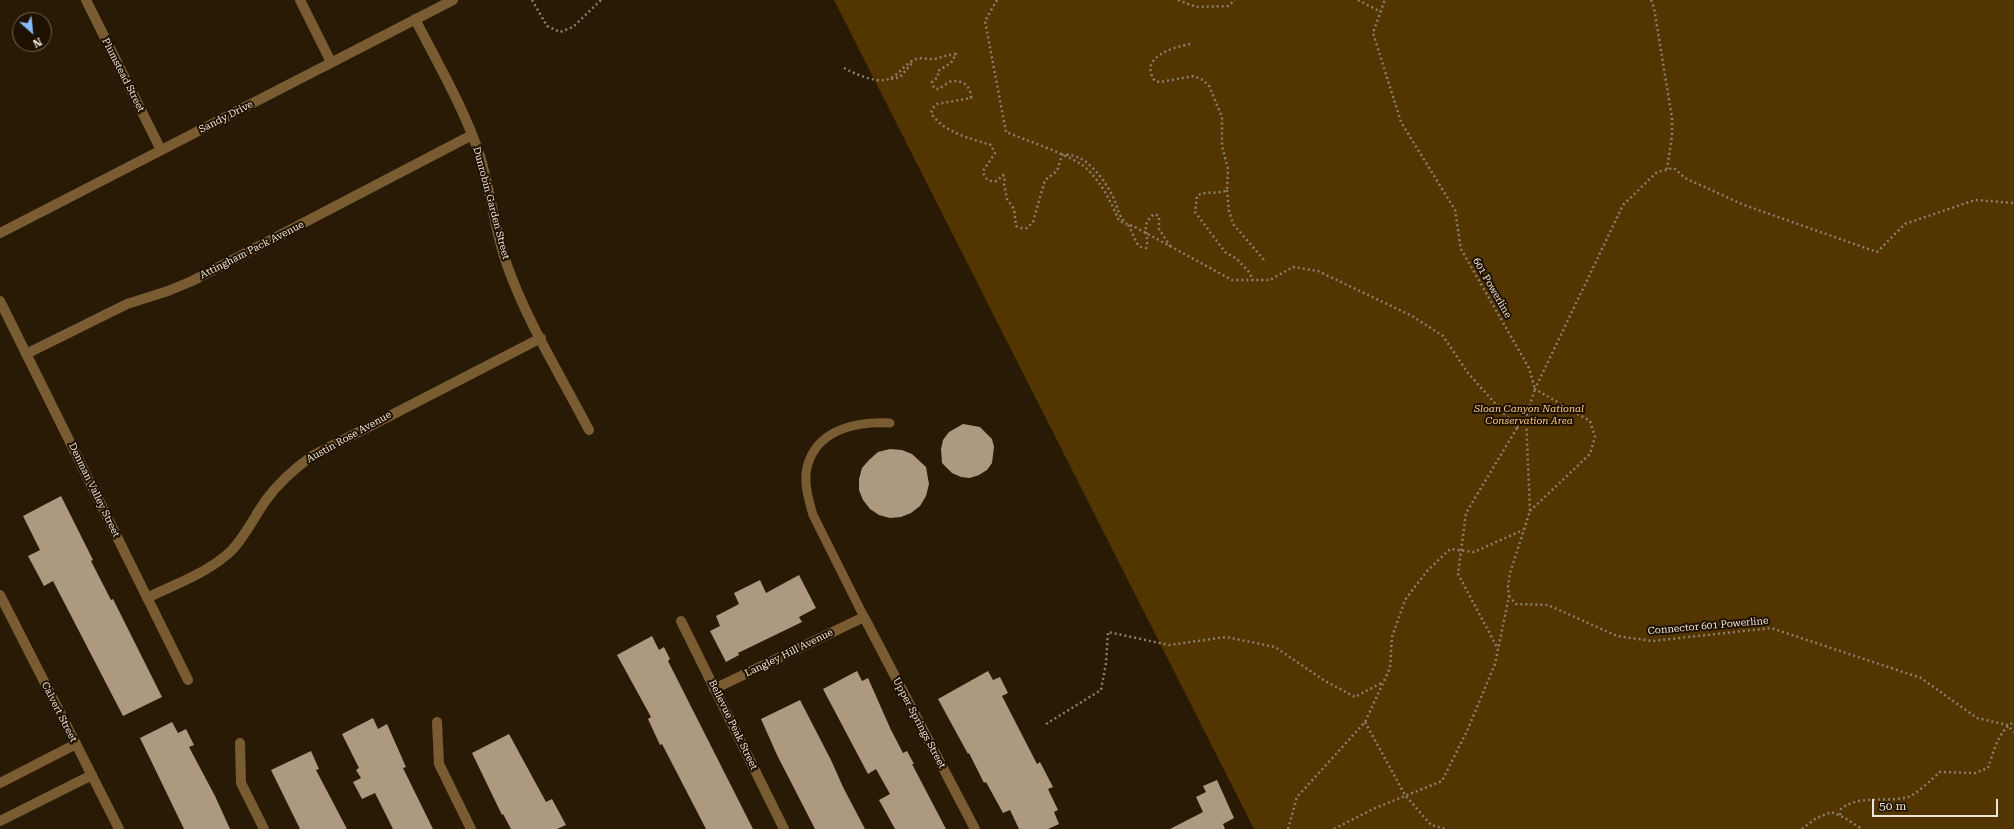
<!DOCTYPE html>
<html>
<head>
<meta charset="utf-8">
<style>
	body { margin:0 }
	#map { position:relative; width:2014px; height:829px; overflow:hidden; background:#291a05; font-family:"Roboto Serif",serif }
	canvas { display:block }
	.north { position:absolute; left:12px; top:12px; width:40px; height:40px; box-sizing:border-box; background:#1f1100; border:1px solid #716556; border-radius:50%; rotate:153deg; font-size:11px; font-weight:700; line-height:16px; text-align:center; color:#ede3d6 }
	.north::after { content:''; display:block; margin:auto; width:14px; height:18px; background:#87bbfb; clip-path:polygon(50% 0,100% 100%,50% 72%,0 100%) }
	.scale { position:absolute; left:1872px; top:799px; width:126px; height:18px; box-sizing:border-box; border:2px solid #ede3d6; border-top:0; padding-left:5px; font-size:12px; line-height:14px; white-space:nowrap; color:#ede3d6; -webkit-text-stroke:3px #1f1100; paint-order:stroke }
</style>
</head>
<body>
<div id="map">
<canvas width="2014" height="829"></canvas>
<div class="north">N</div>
<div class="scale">50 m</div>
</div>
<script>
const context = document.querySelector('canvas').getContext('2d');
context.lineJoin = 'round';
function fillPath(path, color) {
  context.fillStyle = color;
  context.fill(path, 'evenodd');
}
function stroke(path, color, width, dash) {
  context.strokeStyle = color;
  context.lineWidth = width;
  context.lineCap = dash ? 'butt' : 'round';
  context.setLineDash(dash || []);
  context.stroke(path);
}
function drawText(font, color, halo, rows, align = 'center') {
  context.font = font + ' "Roboto Serif",serif';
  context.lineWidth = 4;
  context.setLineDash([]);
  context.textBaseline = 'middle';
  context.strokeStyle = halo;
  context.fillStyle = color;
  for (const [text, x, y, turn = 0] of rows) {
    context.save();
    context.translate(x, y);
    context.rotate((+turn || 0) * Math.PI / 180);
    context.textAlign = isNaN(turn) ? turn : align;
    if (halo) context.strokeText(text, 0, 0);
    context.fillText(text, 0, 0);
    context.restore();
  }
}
fillPath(new Path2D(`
	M834,0H2014V829H1254Z`), '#533500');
fillPath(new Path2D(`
	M963,424L980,427L992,439L994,447L992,463L987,470L979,475L970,478L961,477L952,473L942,463L941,449L943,440L949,432Z
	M890,449L902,450L912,454L926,467L929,484L926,496L920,506L911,513L901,517L890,518L879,515L870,509L863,500L859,490V479L862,468L869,460L878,452Z
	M61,496L93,560L91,561L111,600L113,599L162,697L123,716L53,581L44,586L28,556L40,550L23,516Z
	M799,575L816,608L799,617L802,622L738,653L739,655L726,662L710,631L720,626L716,616L739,604L734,593L760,580L766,593Z
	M652,636L659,650L664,647L670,659L668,661L753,829H706L662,744L660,745L648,719L651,717L617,655Z
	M857,671L862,681L868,678L891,730L903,753L907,751L914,764H912L946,829H895L879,800L890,794L876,769L868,774L823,689Z
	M988,671L993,680L1000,677L1008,693L1002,696L1037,764L1040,762L1053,787L1048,789L1058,810L1054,812L1059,824L1048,829H1019L1010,810L1003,813L986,782L984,783L969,753L968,754L938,699Z
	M800,700L831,760L843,787L865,829H815L777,755L761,719Z
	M373,718L378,729L387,724L406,767L403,768L433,829H393L375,793L362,799L353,782L361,778L356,770L359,768L342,734Z
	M172,722L178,733L186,729L194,745L189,747L215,796L230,829H184L140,738Z
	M509,734L546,802L552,799L566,825L557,829H511L503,814L502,815L472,753Z
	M311,751L319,769L316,770L347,829H300L271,770Z
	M1217,780L1234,818L1223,824L1225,829H1170L1203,812L1196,797L1206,792L1203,786Z`), '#ac9980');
stroke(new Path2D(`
	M532,0L547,26L560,32L573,27L601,0
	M997,0L985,21L1006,132C1025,140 1074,156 1087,169C1102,183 1111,202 1119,221L1135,227L1232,280H1270L1293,267L1318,271L1412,316L1443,336L1468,373L1517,428L1466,513L1458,574L1498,649
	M1178,0L1196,7L1228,6L1235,0
	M1358,0L1381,12
	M1651,0L1654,8L1672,118V136L1667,169
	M1190,44C1173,47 1138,58 1155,81L1160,82L1194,76L1203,80L1209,86L1222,117V146L1228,169L1227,190C1218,195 1205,190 1197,196L1195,212L1225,252L1237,259L1249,272L1253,280
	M844,68C855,74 879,85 891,78C900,73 906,63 916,59C921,57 929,60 935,59C942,57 948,55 956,54L951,63L938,71V77L932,82L934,88L938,89C942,87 948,82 952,81C964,80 971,87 971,98L937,104L933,108L931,113C943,132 971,139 991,145L995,153L983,171C985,179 988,182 997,181L1003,175L1005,177L1004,184L1007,199L1014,209L1016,226L1020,228H1027L1033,222L1045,180L1057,171L1062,155C1085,151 1105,180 1114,199C1118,208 1118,215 1125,222
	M891,79L900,77L913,62
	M1227,190L1229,211L1233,224L1265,261
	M1128,225C1134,233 1135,249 1146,248C1151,234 1138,228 1154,214L1157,215L1159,217V229L1170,246
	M1517,428L1526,416
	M1530,511L1590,454L1595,437L1590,421L1535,389L1623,205L1657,172L1674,168L1685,178L1744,205L1877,252L1905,224L1975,200L2014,203
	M1509,596L1516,604L1548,605L1617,636L1652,641L1771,628L1921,678L1977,718L2007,725L2014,732
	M1365,722L1405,795L1431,825L1446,829
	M1046,724L1101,690L1106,663L1108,632L1169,645L1226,637L1275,647L1325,681L1355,697L1383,682
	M1840,815L1841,809C1859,794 1887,803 1908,797C1917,794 1932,779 1940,772L1975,773L1988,768C1993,753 1999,729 2014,722
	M1288,829L1297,797L1365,722L1390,668L1392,637L1405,600L1427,571L1450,549L1474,552L1523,530
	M1334,829L1373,809L1442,781L1467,731L1495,664L1509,596L1508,586L1510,573L1530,511L1526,417L1535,389L1529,368L1461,249L1455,210L1401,122L1373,33L1384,2L1386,0
	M1802,829L1815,819L1831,812L1843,817L1862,829`), '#8b7e6d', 2.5, [2, 3]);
stroke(new Path2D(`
	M864,617L813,515C808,498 802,478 809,461C821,428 860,421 890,423`), '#7a5c33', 9);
stroke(new Path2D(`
	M86,0L161,150
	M300,0L331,62
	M415,19C438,64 464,108 480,156C491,192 494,229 507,265C527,322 561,376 589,430
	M0,233L453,0
	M0,301L188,680
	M26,354L127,304L168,291L192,281L472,135
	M0,595L76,744
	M147,598C175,584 210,572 232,550C246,535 254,517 266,500C279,482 294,469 312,456L541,338
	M681,621L784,829
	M714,689L864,617L975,829
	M437,722L439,764L471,829
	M240,743L241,783L264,829`), '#7a5c33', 10);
stroke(new Path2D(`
	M0,783L76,744L119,829
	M0,821L92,775`), '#7a5c33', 10);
drawText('10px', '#ede3d6', '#1f1100', [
	["Plumstead Street",123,75,63],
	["Sandy Drive",226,117,-27],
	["Dunrobin Garden Street",491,203,75],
	["Attingham Pack Avenue",252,250,-27],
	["601 Powerline",1492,288,60],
	["Austin Rose Avenue",349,437,-29],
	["Denman Valley Street",94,490,64],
	["Connector 601 Powerline",1708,626,-5],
	["Langley Hill Avenue",789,653,-26],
	["Calvert Street",59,712,63],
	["Upper Springs Street",919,723,62],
	["Bellevue Peak Street",733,725,64]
]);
drawText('italic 10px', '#faca88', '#1f1100', [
	["Sloan Canyon National",1529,409],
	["Conservation Area",1529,421]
]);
</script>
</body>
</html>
